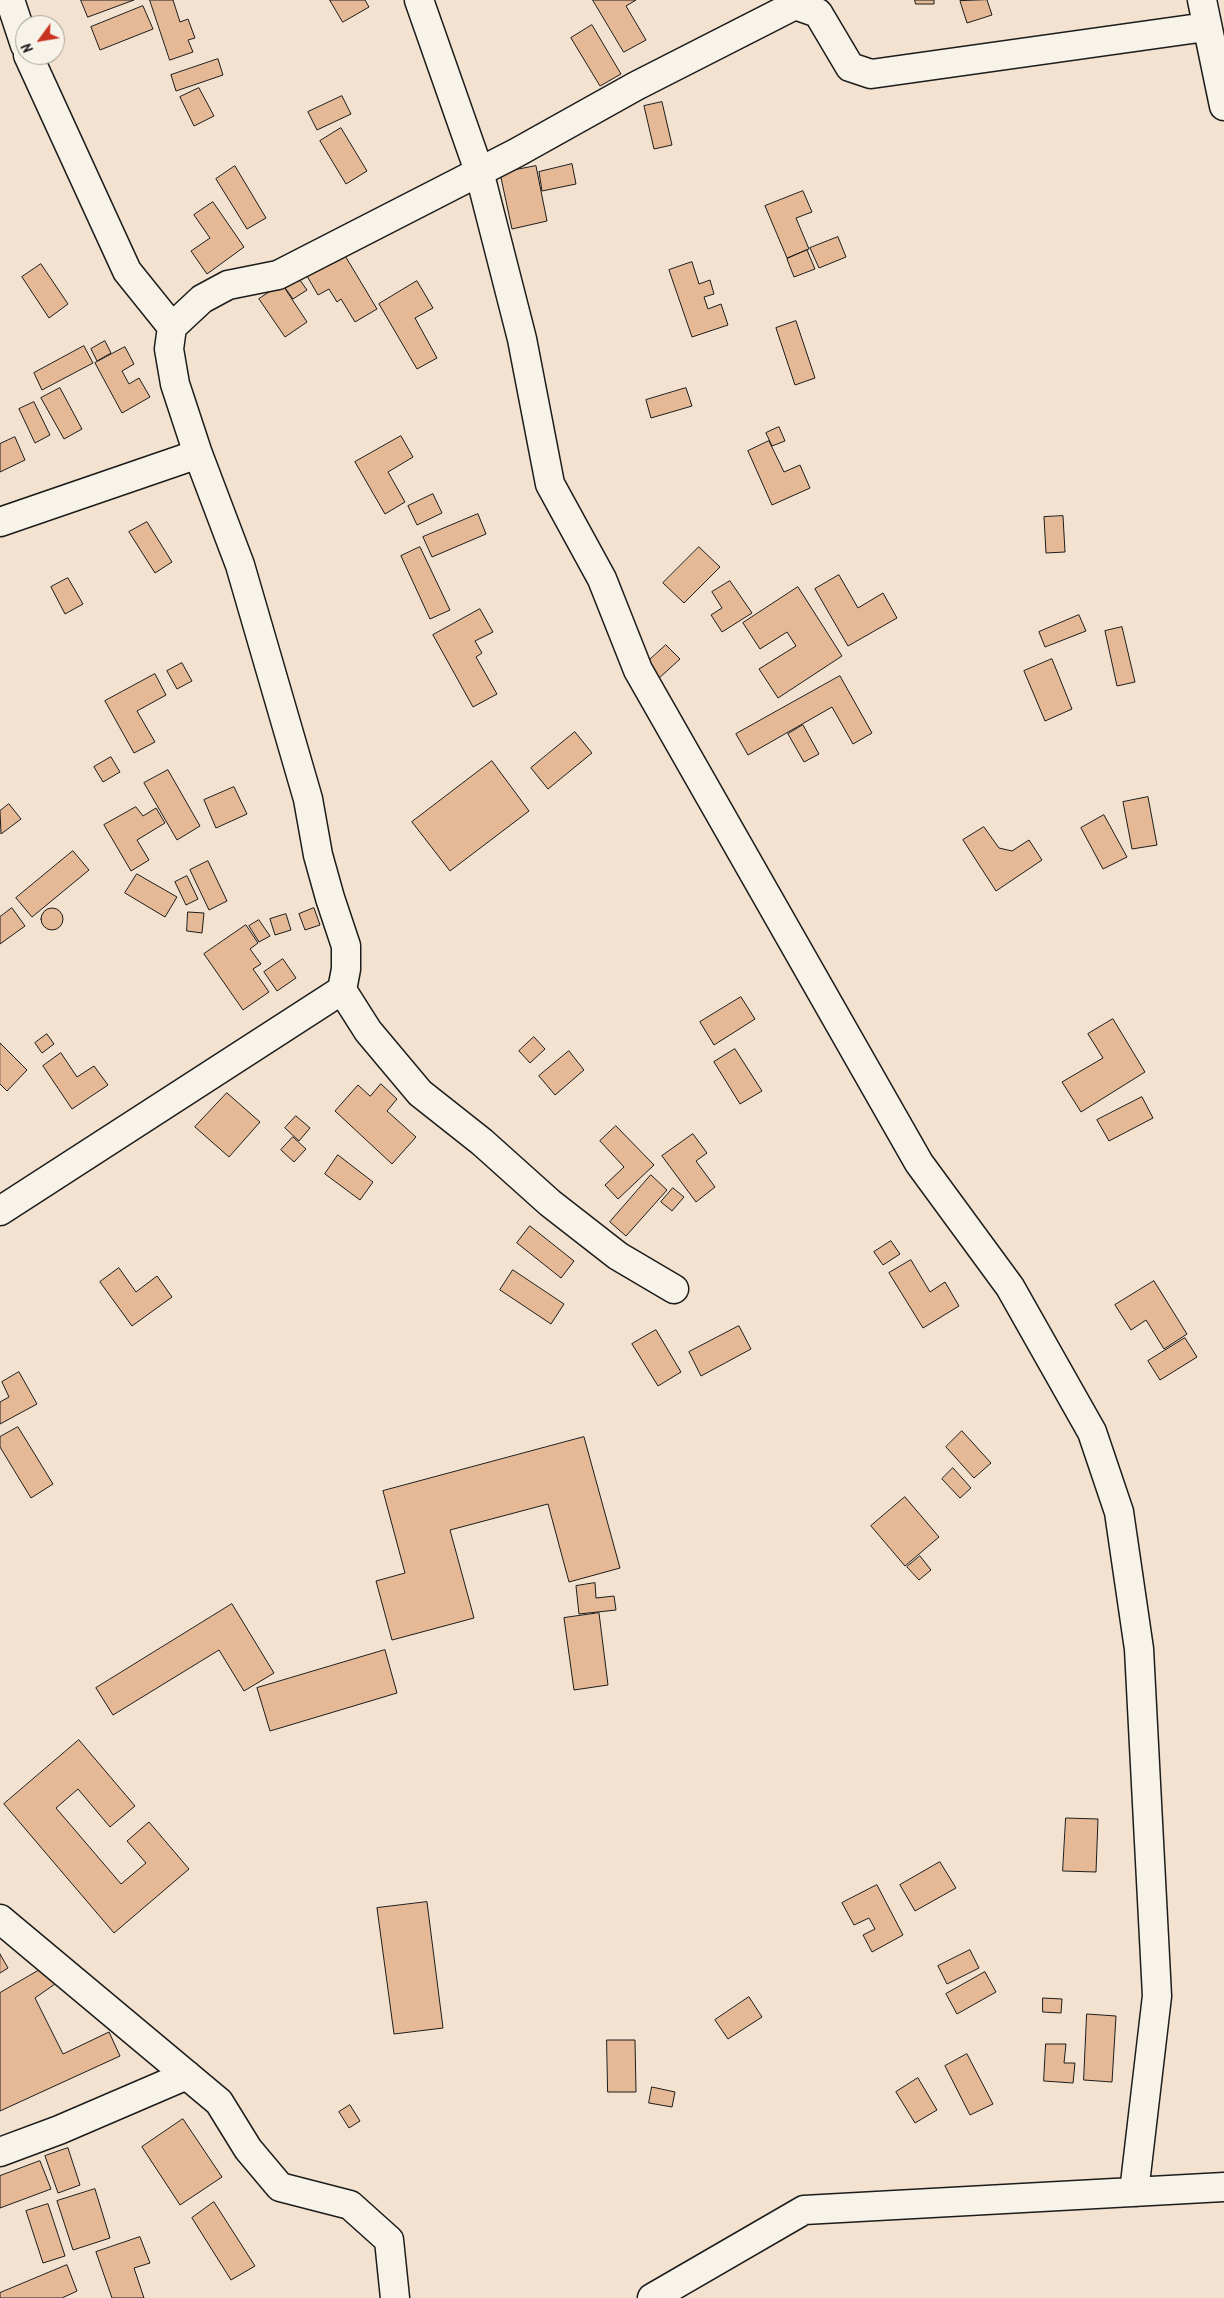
<!DOCTYPE html>
<html>
<head>
<meta charset="utf-8">
<style>
	body { margin:0 }
	#map { position:relative; width:1224px; height:2298px; overflow:hidden; background:#f2e2cf; font-family:Kalam,sans-serif }
	canvas { display:block }
	.north { position:absolute; left:15px; top:15px; width:50px; height:50px; box-sizing:border-box; background:#f7f3e8; border:1px solid #9f9d96; border-radius:50%; rotate:238deg; font-size:14px; font-weight:700; line-height:20px; text-align:center; color:#1c1c1c }
	.north::after { content:''; display:block; margin:auto; width:18px; height:22px; background:#c8321e; clip-path:polygon(50% 0,100% 100%,50% 72%,0 100%) }
</style>
</head>
<body>
<div id="map">
<canvas width="1224" height="2298"></canvas>
<div class="north">N</div>
</div>
<script>
const context = document.querySelector('canvas').getContext('2d');
context.lineJoin = 'round';
function fillPath(path, color) {
  context.fillStyle = color;
  context.fill(path, 'evenodd');
}
function stroke(path, color, width, dash) {
  context.strokeStyle = color;
  context.lineWidth = width;
  context.lineCap = dash ? 'butt' : 'round';
  context.setLineDash(dash || []);
  context.stroke(path);
}
const building = new Path2D(`
	M81,0H134L88,17Z
	M150,0H173L180,22L188,19L195,38L188,40L193,52L170,60Z
	M330,0H365L369,7L343,22Z
	M593,0H636L626,6L646,40L624,52Z
	M915,0H934V4H916Z
	M987,0L992,15L967,23L960,1Z
	M143,6L153,29L100,50L91,27Z
	M592,25L621,74L600,86L571,38Z
	M218,59L223,75L176,91L171,75Z
	M199,88L214,116L194,126L180,97Z
	M342,96L351,114L317,130L308,112Z
	M662,102L672,145L654,149L644,106Z
	M341,128L367,171L346,184L320,141Z
	M572,164L576,184L542,191L539,172Z
	M235,166L266,218L247,229L216,179Z
	M536,166L547,221L512,229L500,173Z
	M803,191L812,212L796,218L809,249L787,258L765,206Z
	M213,202L244,247L207,274L191,251L210,238L194,215Z
	M838,237L846,257L819,268L810,248Z
	M807,250L815,269L794,277L787,259Z
	M344,254L377,309L355,322L341,299L337,302L329,289L318,295L307,276Z
	M692,262L699,284L710,280L714,294L704,297L708,309L721,304L728,325L692,337L669,270Z
	M41,264L68,304L49,318L22,277Z
	M297,276L307,290L293,299L283,285Z
	M417,281L433,308L415,318L437,358L417,369L379,304Z
	M282,284L307,322L285,337L259,299Z
	M796,321L815,378L795,385L776,328Z
	M105,341L111,353L97,361L91,349Z
	M84,346L93,363L42,390L34,373Z
	M125,347L134,364L122,371L129,384L139,378L150,397L122,413L95,363Z
	M60,388L82,429L64,439L41,398Z
	M686,388L692,406L651,418L646,400Z
	M34,402L50,435L35,443L19,409Z
	M779,427L785,441L772,446L766,433Z
	M401,436L413,457L388,472L405,502L385,514L355,462Z
	M15,437L25,460L0,472V444Z
	M769,441L784,472L800,465L810,488L772,505L748,451Z
	M433,494L442,513L417,525L408,506Z
	M478,514L486,534L432,557L423,537Z
	M1063,516L1065,552L1046,553L1044,517Z
	M147,522L172,562L155,573L129,532Z
	M420,547L450,610L430,619L401,556Z
	M699,547L720,567L684,603L663,583Z
	M839,575L858,608L883,593L897,618L848,646L815,589Z
	M68,578L83,604L65,614L51,587Z
	M730,581L752,613L722,632L711,615L722,608L712,592Z
	M798,587L842,656L778,698L759,669L796,646L787,632L760,649L743,623Z
	M480,609L493,632L475,641L482,653L476,657L497,694L473,707L433,635Z
	M1079,615L1086,631L1045,647L1039,632Z
	M1122,627L1135,682L1117,686L1105,631Z
	M666,645L680,659L657,680L644,665Z
	M1052,659L1072,709L1045,721L1024,671Z
	M182,663L192,681L177,689L167,671Z
	M155,674L166,695L137,711L155,742L134,753L105,701Z
	M840,676L872,733L853,744L832,707L748,755L736,734Z
	M803,725L819,754L804,762L788,734Z
	M575,732L592,753L548,789L531,768Z
	M111,757L120,772L103,782L94,767Z
	M492,761L529,811L450,871L412,822Z
	M168,770L200,826L177,840L144,783Z
	M234,787L247,814L216,828L204,800Z
	M1148,797L1157,845L1132,849L1123,802Z
	M9,804L21,819L1,834L0,811Z
	M136,807L143,816L156,808L165,823L137,840L149,860L131,871L104,825Z
	M1104,815L1127,857L1103,869L1081,828Z
	M984,827L999,848L1012,851L1029,840L1042,860L996,891L963,840Z
	M73,851L89,870L32,917L16,898Z
	M208,861L227,901L209,910L190,870Z
	M137,874L177,897L165,917L125,893Z
	M187,876L198,899L186,905L175,882Z
	M12,908L25,926L0,944V917Z
	M314,908L320,925L305,930L299,914Z
	M41 919a11 11 0 1 1 22 0a11 11 0 1 1-22 0Z
	M188,912L204,913L202,933L187,931Z
	M286,914L291,930L275,935L270,919Z
	M259,920L270,936L259,942L249,926Z
	M246,925L258,943L250,949L261,964L253,969L269,992L243,1010L204,954Z
	M283,959L296,978L277,991L264,972Z
	M741,997L755,1019L714,1045L700,1022Z
	M1113,1019L1145,1072L1081,1112L1062,1082L1103,1058L1088,1034Z
	M47,1034L54,1044L42,1053L35,1043Z
	M534,1037L545,1049L530,1063L519,1051Z
	M0,1043L27,1070L7,1091L0,1084Z
	M735,1049L762,1091L740,1104L714,1062Z
	M569,1051L584,1070L555,1095L539,1076Z
	M61,1053L77,1077L94,1066L108,1085L72,1109L43,1066Z
	M381,1084L397,1099L387,1111L416,1137L392,1164L335,1111L358,1085L370,1096Z
	M227,1093L260,1122L229,1157L195,1127Z
	M1142,1097L1153,1118L1109,1141L1097,1120Z
	M296,1116L310,1128L299,1141L285,1128Z
	M616,1126L654,1165L618,1199L605,1185L624,1167L600,1141Z
	M693,1134L707,1153L696,1161L715,1187L696,1202L662,1156Z
	M293,1137L306,1149L294,1162L281,1150Z
	M338,1155L373,1182L360,1200L325,1174Z
	M651,1175L667,1190L626,1236L610,1222Z
	M673,1188L684,1197L672,1211L661,1202Z
	M530,1226L574,1261L561,1278L517,1243Z
	M891,1241L900,1254L883,1265L874,1252Z
	M911,1260L930,1292L945,1282L959,1306L923,1328L889,1273Z
	M119,1268L136,1292L157,1276L172,1297L132,1326L100,1282Z
	M513,1270L564,1304L551,1324L500,1290Z
	M1154,1281L1187,1334L1164,1349L1146,1320L1131,1330L1115,1305Z
	M739,1326L751,1349L701,1376L689,1352Z
	M656,1330L681,1372L658,1386L632,1344Z
	M1185,1338L1197,1357L1160,1380L1148,1361Z
	M19,1372L37,1404L0,1424V1402L9,1397L2,1382Z
	M18,1427L53,1484L31,1498L0,1447V1437Z
	M962,1431L991,1463L974,1478L946,1447Z
	M584,1437L620,1568L569,1582L548,1504L450,1530L474,1618L392,1640L376,1581L405,1573L383,1491Z
	M953,1468L971,1488L960,1498L942,1479Z
	M905,1497L939,1537L905,1566L871,1526Z
	M920,1556L931,1570L919,1580L907,1567Z
	M595,1583L596,1598L614,1596L616,1610L579,1614L576,1586Z
	M232,1604L274,1673L244,1691L219,1650L113,1715L96,1688Z
	M599,1613L608,1685L574,1690L564,1618Z
	M385,1650L397,1693L270,1731L257,1688Z
	M79,1740L135,1806L110,1827L78,1789L56,1808L121,1884L146,1863L127,1841L149,1822L189,1869L114,1933L4,1804Z
	M1066,1818L1098,1819L1096,1872L1063,1871Z
	M940,1862L956,1888L915,1911L900,1885Z
	M877,1885L903,1935L872,1952L863,1935L875,1929L869,1918L854,1925L842,1903Z
	M427,1902L443,2028L394,2034L377,1908Z
	M970,1950L979,1968L947,1984L938,1966Z
	M0,1954L8,1968L0,1973Z
	M43,1968L55,1984L35,1998L63,2054L109,2032L120,2056L0,2111V1993Z
	M985,1972L996,1992L957,2014L946,1994Z
	M749,1997L762,2017L728,2039L715,2020Z
	M1043,1998L1062,1999L1061,2013L1043,2012Z
	M1087,2014L1116,2016L1112,2082L1084,2080Z
	M607,2040H635L636,2092H608Z
	M1046,2044H1066L1064,2063H1075L1073,2083L1044,2081Z
	M967,2054L993,2104L970,2115L945,2066Z
	M918,2078L937,2110L915,2123L896,2092Z
	M652,2087L675,2092L672,2107L649,2103Z
	M350,2105L360,2121L349,2128L339,2112Z
	M183,2119L222,2177L180,2205L142,2147Z
	M68,2148L80,2185L58,2193L45,2156Z
	M40,2161L51,2189L0,2208V2176Z
	M95,2189L110,2238L73,2250L57,2201Z
	M214,2202L255,2266L231,2280L192,2218Z
	M48,2204L65,2256L43,2263L26,2211Z
	M140,2237L150,2263L134,2268L144,2298H112L96,2252Z
	M67,2265L77,2291L62,2298H0V2293Z`);
fillPath(building, '#e6b996');
stroke(building, '#1c1c1c', 1);
const minor = new Path2D(`
	M10,0L25,45
	M419,0L479,171L522,339L550,484L602,579L638,670L919,1163L1010,1287L1092,1432L1119,1512L1139,1649L1157,1996L1134,2192
	M1202,0L1224,106
	M28,55L127,271L172,327
	M0,522L198,454
	M342,990L368,1031L420,1093L482,1142L550,1203L618,1256L674,1289
	M0,1211L342,990L346,969V946L330,898L318,855L308,799L240,565L198,454L175,384L169,349L172,327L202,299L228,285L278,275L516,153L636,86L795,5L818,13L850,67L871,74L1206,27
	M0,1919L219,2102L248,2149L280,2187L350,2205L389,2240L395,2298
	M0,2152L59,2130L187,2075
	M652,2298L804,2210L1224,2187`);
stroke(minor, '#1c1c1c', 31);
stroke(minor, '#f7f3e8', 28);
</script>
</body>
</html>
